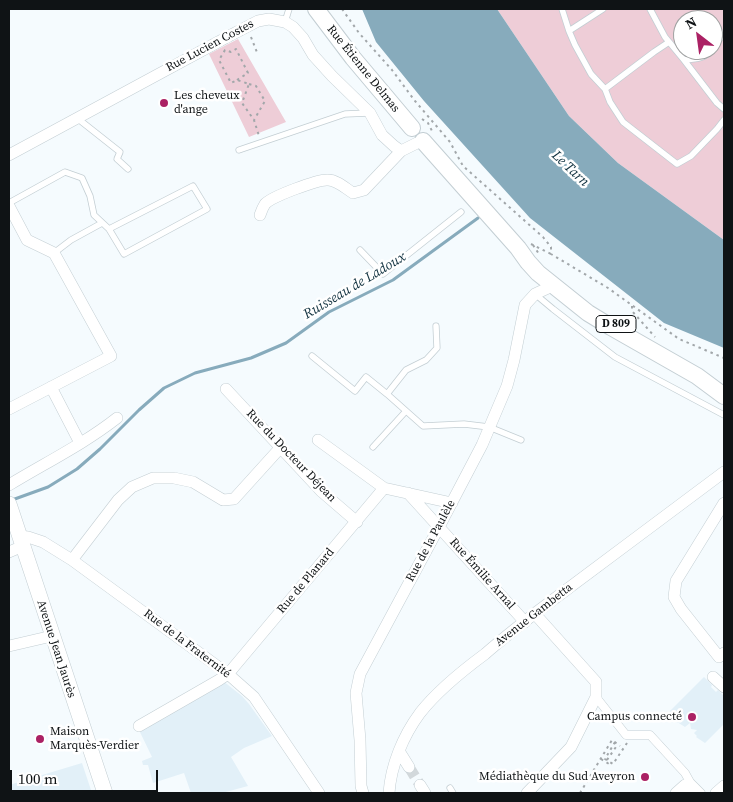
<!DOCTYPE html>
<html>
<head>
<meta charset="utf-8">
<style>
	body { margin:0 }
	#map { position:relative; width:733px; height:802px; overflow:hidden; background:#f5fbfe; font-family:"Source Serif 4",serif }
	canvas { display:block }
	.frame { position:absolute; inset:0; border:10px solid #0f1315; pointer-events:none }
	.north { position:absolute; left:673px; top:10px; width:50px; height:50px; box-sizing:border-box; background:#fff; border:1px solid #9fa1a1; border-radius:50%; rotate:330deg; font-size:14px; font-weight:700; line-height:20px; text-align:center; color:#0f1315 }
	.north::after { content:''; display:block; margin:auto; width:18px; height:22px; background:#ab2164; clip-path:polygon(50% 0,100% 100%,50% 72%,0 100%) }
	.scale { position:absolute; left:10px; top:770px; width:148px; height:22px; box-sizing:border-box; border:2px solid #0f1315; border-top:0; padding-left:6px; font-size:15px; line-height:18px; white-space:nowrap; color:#0f1315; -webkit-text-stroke:4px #fff; paint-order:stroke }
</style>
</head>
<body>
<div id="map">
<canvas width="733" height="802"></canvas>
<div class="frame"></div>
<div class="north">N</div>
<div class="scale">100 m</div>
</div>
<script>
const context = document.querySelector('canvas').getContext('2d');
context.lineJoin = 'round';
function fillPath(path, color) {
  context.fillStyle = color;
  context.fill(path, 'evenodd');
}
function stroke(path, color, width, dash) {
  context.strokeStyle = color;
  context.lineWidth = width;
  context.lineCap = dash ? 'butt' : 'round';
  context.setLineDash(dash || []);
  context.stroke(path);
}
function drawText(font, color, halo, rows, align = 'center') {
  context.font = font + ' "Source Serif 4",serif';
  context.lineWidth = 5;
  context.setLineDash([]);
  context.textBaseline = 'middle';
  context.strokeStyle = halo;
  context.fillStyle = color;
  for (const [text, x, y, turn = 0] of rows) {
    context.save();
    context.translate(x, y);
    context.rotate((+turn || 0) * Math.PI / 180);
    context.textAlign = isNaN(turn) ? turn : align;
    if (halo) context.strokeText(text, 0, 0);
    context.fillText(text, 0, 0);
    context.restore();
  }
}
fillPath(new Path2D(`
	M704,677L712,685L711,687L716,692L718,690L724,696V724L705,743L696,737L697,736L694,733L697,730L691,729L690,723L685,727L666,715Z
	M223,681L242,696L249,704L272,736L244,748L231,757L248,786L222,793H191L184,773L153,783L148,765H143L142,761L152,757L138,728Z
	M82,763L92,793H9V785Z`), '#e2f0f8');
fillPath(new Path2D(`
	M497,9H724V240L618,163L569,116ZM683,20H713V50H683Z
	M238,39L286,122L249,137L209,54Z`), '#eecdd7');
fillPath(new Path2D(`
	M362,9H497L569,116L618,163L724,240V348L664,323L530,218L424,101L376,42Z`), '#87abbc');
stroke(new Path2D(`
	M12,500L48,487L77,469L100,449L139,410L164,388L195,373L251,358L286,343L329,312L393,280L478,218`), '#87abbc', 3);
stroke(new Path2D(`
	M409,767L420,785`), '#d2d8db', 11, [11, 5.5]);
const service = new Path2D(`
	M562,9L569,31
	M603,9L569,31L575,45L591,74L605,89L610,102L623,122L677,164L691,156L717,129L724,120
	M650,9L665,37L684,60L717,103L724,109
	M285,22L289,9
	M713,48L724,33
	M684,60C696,59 704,59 711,50
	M605,89L654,52L669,42
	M77,118L120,152L117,159L128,169
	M239,150L345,114L368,113
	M9,203L65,172L82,178L90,196L94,215L109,229L124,254L207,209L193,186L109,229
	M360,250L383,274L461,212
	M54,253L71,240L102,223
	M535,294L553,309L615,357L724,415
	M436,326L437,348L426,360L406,370L387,394L423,426L464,424L489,427L521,440
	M312,356L355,391L366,377L387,394
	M373,447L406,411
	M450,788L453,793`);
const pedestrian = new Path2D(`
	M596,697L626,735H650L685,773L690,782L701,793`);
const minor = new Path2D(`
	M9,155L231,35L258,21L269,19L285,22L293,27L303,38L313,55L332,76L370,113L382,135L394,146L401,151
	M9,206L27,240L54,253L111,356L9,409
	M260,215C261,212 263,207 265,204C271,197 318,179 328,180C337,180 345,188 353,193L364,190L401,151L417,143
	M51,387L80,443
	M226,389L321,491L357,522
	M318,440L384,488L452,503
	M9,485C45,463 84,444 117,418
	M408,493L525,622
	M724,503L676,581L674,597L681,609L719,657L724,653
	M19,536L28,537L43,542L72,560L228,674L254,697L319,793
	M9,552L23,546
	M72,560L118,500L132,487L153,478H174L193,482L223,500L234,499L281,447
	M9,646L52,636
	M713,677L724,687
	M139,726L219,680L228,674L384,488
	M399,751L409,767
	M420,785L425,793
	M363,793L361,786L360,740L356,693L360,674L439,527L482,445L507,386L514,360L525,305L535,294L550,287L560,290
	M389,793C391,765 403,736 420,713C438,690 462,671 485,654C502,639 520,625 538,611C600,565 662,518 724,472
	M527,793L571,747L596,697V682L535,614
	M676,793L685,785L693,793
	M716,793L724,786`);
const secondary = new Path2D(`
	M9,504L105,793`);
const primary = new Path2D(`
	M316,9L353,58L412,128
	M423,141L518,248L528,262L538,273L588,313L611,327L697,376L724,396`);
stroke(service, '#c3ced3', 7);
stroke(pedestrian, '#c3ced3', 9);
stroke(minor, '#c3ced3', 12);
stroke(secondary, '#c3ced3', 16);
stroke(primary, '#c3ced3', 18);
stroke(new Path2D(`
	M342,9L359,33L392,70L415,101L450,142L463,166L543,237L551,247V254L608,288L679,339L724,358
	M251,37L258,55
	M237,80L248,73L236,49L231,52L225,50L219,60L231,83L237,80L249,84L242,103L254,120L259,136
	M249,84L256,86L265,101L254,120
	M422,119L428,123L433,133
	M531,244L551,254
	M533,245L539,254
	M632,306V311L655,337
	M615,742L605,759L613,764L627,743
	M601,759L609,764L610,762
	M607,760L618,744
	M580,793L612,740L620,746`), '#a2a7aa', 2, [2.5, 4]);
stroke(service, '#fff', 5.5);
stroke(pedestrian, '#fff', 8);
stroke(minor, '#fff', 11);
stroke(secondary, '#fff', 15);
stroke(primary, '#fff', 16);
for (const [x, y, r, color] of [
	[164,103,5,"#ab2164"],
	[692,717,5,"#ab2164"],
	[40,739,5,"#ab2164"],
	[645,777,5,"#ab2164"]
]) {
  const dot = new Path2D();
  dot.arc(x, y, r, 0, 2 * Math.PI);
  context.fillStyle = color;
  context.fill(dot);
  stroke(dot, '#fff', 2);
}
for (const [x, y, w] of [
	[616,324,40]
]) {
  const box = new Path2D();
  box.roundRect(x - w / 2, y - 8.5, w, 17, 4);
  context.fillStyle = '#fff';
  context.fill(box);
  stroke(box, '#0f1315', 1);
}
drawText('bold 11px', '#0f1315', null, [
	["D 809",616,324]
]);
drawText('12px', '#0f1315', '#fff', [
	["Rue Lucien Costes",210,46,-28],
	["Rue Étienne Delmas",363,69,51],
	["Rue du Docteur Déjean",291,456,46],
	["Rue de la Paulèle",431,541,-62],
	["Rue Émilie Arnal",482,574,48],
	["Rue de Planard",306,581,-50],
	["Avenue Gambetta",534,615,-38],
	["Rue de la Fraternité",187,644,37],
	["Avenue Jean Jaurès",56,649,72]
]);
drawText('12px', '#0f1315', '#fff', [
	["Les cheveux",174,96],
	["d'ange",174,110],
	["Campus connecté",682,717,"right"],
	["Maison",50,732],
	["Marquès-Verdier",50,746],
	["Médiathèque du Sud Aveyron",635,777,"right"]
], 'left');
drawText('italic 14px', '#0f303e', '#fff', [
	["Le Tarn",570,169,43],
	["Ruisseau de Ladoux",355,286,-31]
]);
</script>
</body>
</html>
